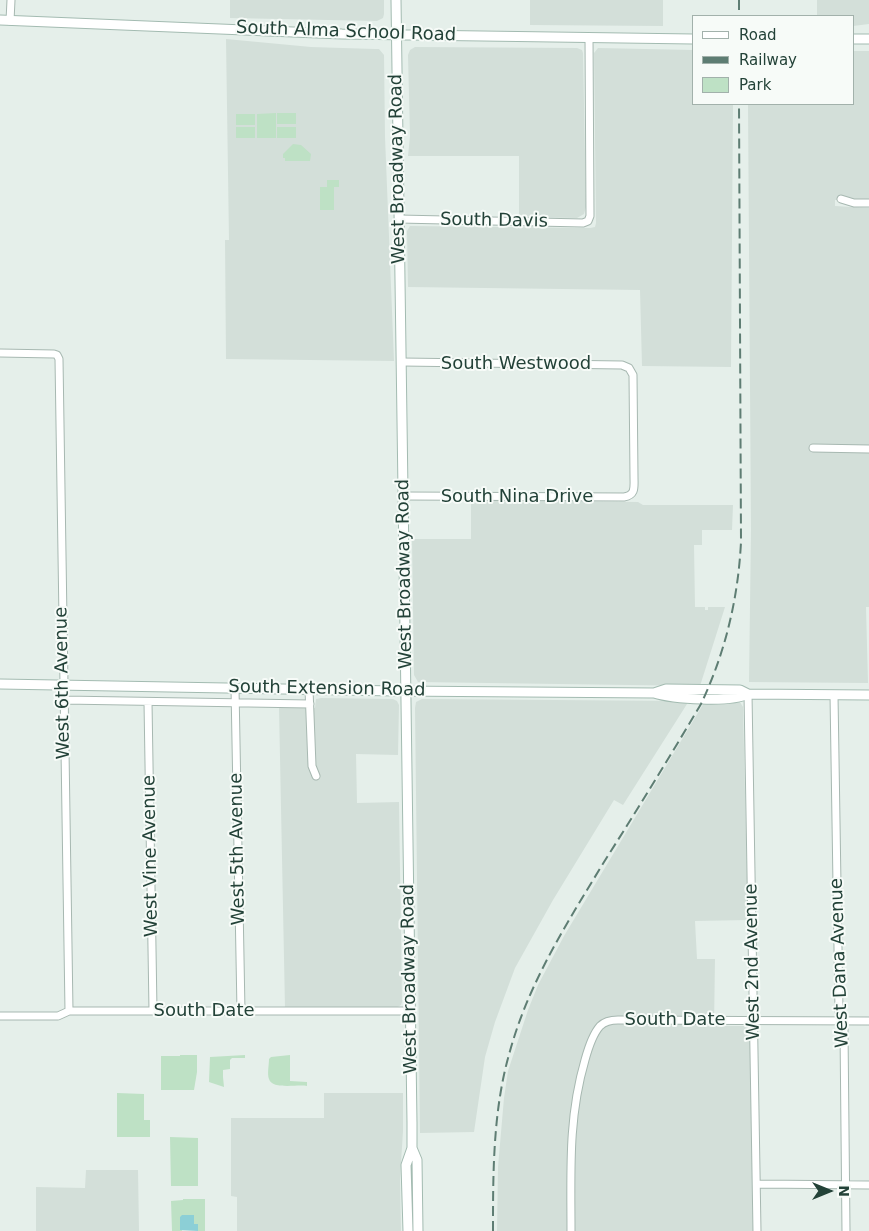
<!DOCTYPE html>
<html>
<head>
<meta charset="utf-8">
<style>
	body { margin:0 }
	#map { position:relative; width:869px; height:1231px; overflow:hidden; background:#e5efea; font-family:"DejaVu Sans",sans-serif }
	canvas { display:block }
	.legend { position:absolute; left:692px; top:15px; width:162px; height:90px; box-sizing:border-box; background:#f7fbf8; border:1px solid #a2b1ab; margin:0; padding:6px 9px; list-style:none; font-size:15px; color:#234238 }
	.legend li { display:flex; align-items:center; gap:10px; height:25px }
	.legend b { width:25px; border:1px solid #a2b1ab }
	.north { position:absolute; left:804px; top:1166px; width:50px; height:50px; -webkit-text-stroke:4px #f7fbf8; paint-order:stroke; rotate:90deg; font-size:14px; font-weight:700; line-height:20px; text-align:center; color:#234238 }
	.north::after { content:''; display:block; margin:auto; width:18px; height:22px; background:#234238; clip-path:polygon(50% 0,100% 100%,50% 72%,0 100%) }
</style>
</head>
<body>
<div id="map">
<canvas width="869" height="1231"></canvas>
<ul class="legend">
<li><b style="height:6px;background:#fff"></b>Road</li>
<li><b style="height:6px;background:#5e7d73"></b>Railway</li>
<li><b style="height:14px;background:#bee1c5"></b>Park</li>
</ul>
<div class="north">N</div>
</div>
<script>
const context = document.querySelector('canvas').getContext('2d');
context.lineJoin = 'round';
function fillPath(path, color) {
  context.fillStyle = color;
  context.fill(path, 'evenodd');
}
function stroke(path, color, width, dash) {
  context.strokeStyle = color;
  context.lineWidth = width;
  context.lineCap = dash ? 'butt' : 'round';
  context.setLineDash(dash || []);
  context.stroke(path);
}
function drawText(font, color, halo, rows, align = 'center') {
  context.font = font + ' "DejaVu Sans",sans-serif';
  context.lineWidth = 4;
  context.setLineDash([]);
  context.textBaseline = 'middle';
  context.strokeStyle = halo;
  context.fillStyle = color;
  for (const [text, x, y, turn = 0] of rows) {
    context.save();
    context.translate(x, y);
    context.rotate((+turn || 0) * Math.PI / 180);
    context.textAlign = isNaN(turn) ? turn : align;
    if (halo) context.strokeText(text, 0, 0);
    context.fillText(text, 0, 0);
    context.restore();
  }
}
fillPath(new Path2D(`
	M230,0H384V14L383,18L377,21L230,18Z
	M530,0H663V26L530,25Z
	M817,0H869V24L853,26V16H817Z
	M226,39L311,47L375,49H379L384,55L385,137L394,361L226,359L225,240H229Z
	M415,47L577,48L582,50L583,53L586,207L584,214L577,218L519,217V156H408L410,136L408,55L410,50Z
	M598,48L693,50V104H733L731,367L642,366L640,290L408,287L407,231L410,226L590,228L595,227L596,223L594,53Z
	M853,51H869V200H835V206L869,208V607H866L868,683L749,682L751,530L748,104H853Z
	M471,500L638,502L643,505H733L732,530H702V545H694L695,607H705V610H708V607H725L700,686L418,682L414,675L412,539H471Z
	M321,698L393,699L397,701L399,705L398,755L356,754L357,803L399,802L402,1002L401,1005L396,1008H285L279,707L315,708L316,699Z
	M422,699L687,701V704L623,805L614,800L553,900L515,968L495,1022L485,1057L474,1132L420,1133L415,708L416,702Z
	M705,701L740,702L743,707L748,920L695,921L697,959H715L714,1026H747L750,1030L753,1231H497L498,1167L504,1098L508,1071L528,1010L538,985L564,936Z
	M324,1093H403V1131L400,1179L401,1231H237V1197L231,1196V1118H324Z
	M86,1170H138L139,1231H36V1187L85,1188Z`), '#d3dfd9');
fillPath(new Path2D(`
	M276,113V138H257V114Z
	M277,113H296V124H277Z
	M236,114H255V125H236Z
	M236,127H255V138H236Z
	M277,127H296V138H277Z
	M293,144L301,145L311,154L310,161H285V158H283V154Z
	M327,180H339V187H334V210H320V187H327Z
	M180,1055H197V1072L194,1090H161V1056H180Z
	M245,1055V1058H232L230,1060V1069L223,1070V1077L224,1087L209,1082L210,1057Z
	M290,1055V1081L307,1082V1086C298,1084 272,1090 269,1079C267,1074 269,1065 269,1059L271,1057Z
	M117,1093L144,1094V1120H150V1137H117Z
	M170,1137L198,1138V1186H171Z
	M183,1199H205V1231H198V1225L194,1224V1215L180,1217L182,1231H172L171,1201L183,1200Z`), '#bee1c5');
fillPath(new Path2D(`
	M182,1215H194V1224H198V1231L180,1230V1217Z`), '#8ccfd6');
const street = new Path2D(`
	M10,21L11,0
	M841,199L854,203H869
	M399,219L583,223L588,221L590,216L589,37
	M0,353L54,354L57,355L59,359L69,1011
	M402,362L622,365L629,368L633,375L634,477C634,487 636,495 624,497L404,496
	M813,448L869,449
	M235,688L241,1011
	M309,689L312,766L316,776
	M748,694L757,1231
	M834,695L839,1011L844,1030L846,1231
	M64,700L310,704
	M148,702L153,1010
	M0,1016H58L69,1011H410
	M757,1184L869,1185
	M571,1231C571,1172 568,1118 585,1060C588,1049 592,1035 600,1026C605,1021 611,1020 618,1020L869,1021`);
const secondary = new Path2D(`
	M396,0L412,1122V1148L406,1165L408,1231
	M0,20L342,34L693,39
	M853,39H869
	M0,684L396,691L654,693C673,699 731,703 748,694
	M654,693L666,689L740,690L748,694L869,695
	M412,1148L417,1160L418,1231`);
stroke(street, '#a7b8b1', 9);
stroke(secondary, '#a3bbb1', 11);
stroke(street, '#fff', 7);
stroke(secondary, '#fff', 9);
stroke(new Path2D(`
	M739,0V16
	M493,1231C493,1171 493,1109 510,1051C529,982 567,923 604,862C637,810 669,758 701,704C725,653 738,600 741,542L739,104`), '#5e7d73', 2, [10, 5]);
drawText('18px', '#234238', '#f7fbf8', [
	["South Alma School Road",346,32,2],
	["West Broadway Road",398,169,-91],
	["South Davis",494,221,1],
	["South Westwood",516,364],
	["South Nina Drive",517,497],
	["West Broadway Road",405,574,-91],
	["West 6th Avenue",63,683,-91],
	["South Extension Road",327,689,1],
	["West 5th Avenue",238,849,-91],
	["West Vine Avenue",151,856,-91],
	["West 2nd Avenue",753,962,-91],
	["West Dana Avenue",840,963,-92],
	["West Broadway Road",410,979,-91],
	["South Date",204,1011],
	["South Date",675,1020]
]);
</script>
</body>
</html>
